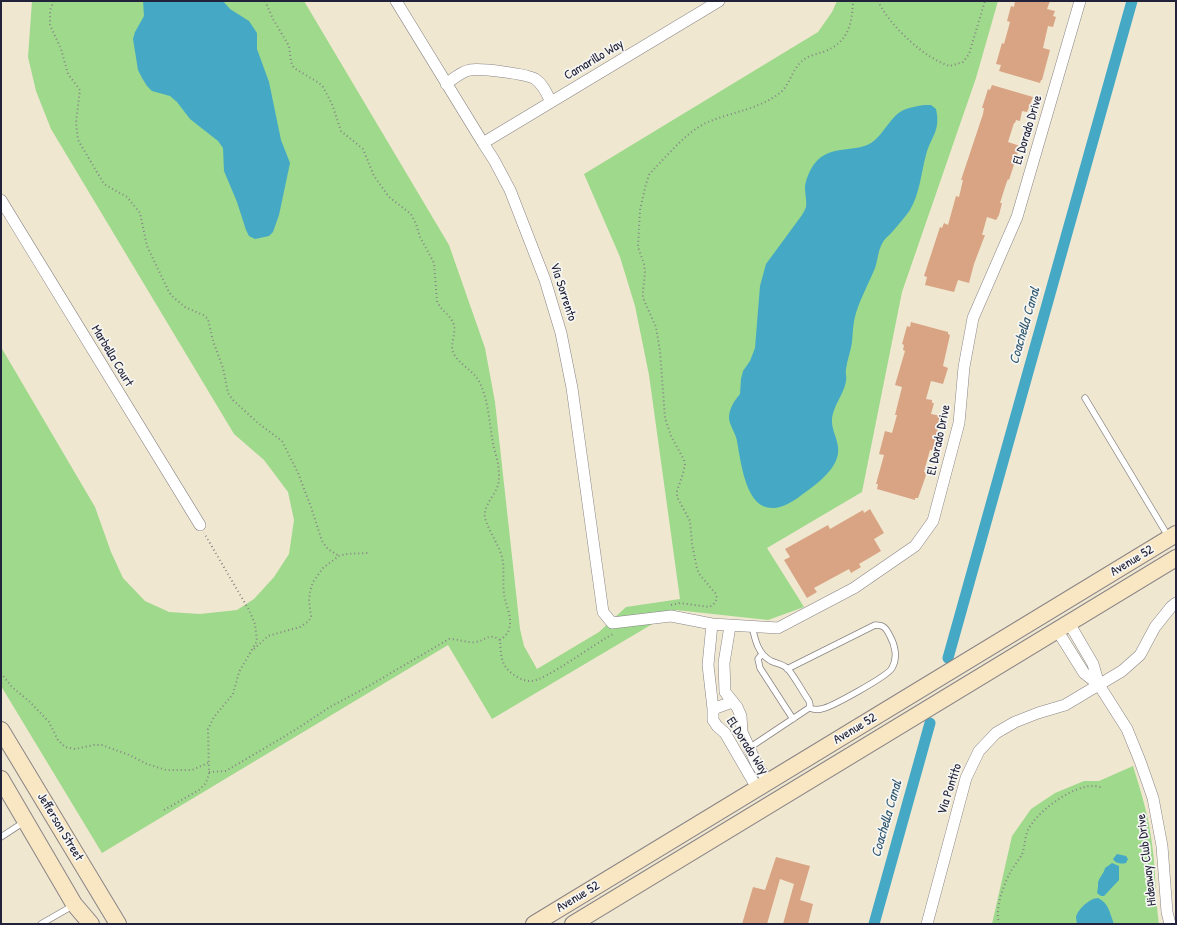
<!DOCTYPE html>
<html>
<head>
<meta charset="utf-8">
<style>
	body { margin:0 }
	#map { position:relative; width:1177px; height:925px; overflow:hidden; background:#f0e7d0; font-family:"Patrick Hand",sans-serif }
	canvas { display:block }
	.frame { position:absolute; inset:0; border:2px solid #22223b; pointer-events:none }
</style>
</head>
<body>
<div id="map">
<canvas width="1177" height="925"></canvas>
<div class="frame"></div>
</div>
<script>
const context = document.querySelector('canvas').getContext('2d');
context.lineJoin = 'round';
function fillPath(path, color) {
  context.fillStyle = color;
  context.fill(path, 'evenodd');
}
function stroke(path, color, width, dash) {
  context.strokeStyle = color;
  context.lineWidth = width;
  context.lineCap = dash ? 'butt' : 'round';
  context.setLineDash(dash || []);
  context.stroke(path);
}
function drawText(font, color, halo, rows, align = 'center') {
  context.font = font + ' "Patrick Hand",sans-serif';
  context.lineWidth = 3.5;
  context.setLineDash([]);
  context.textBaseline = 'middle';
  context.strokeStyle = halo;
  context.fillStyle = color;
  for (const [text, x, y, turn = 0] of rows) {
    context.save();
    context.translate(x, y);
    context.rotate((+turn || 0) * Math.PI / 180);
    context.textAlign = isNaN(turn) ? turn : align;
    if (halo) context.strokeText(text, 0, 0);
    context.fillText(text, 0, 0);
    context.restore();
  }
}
fillPath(new Path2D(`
	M32,1H304L449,245L485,348L495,402L520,629L524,646L537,669L599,632L626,607L680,599L649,375L635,306L620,257L584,174L818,32L832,12L837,1H998L976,78L902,292L862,492L767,548L804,607L768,620L676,610L492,719L448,645L102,853L1,686V347L95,507L111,552L123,578L145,601L169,612L200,614L237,610L254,599L274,577L289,554L294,520L288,492L264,460L234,434L51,129L36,91L28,57Z
	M1133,766C1141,792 1149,817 1152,844C1156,871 1155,897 1159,924H992L1012,836L1031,809L1055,793L1084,781H1099Z`), '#9ed98c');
fillPath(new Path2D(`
	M143,1H223L230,9L249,21L257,33V49L269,82L281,140L290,163L279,215L273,232L269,236L255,239L249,236L246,230L237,202L224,171L223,148L218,141L190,119L177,102L170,96L152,91L147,86L142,78L138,70L133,39L135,32L144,16Z
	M924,105H931L936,109C941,131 931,136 926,155C921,173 920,193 910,210C905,217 899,224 893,231C890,235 885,238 883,242C878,250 878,259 875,268C869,283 861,297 856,313C853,322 853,332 852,342C851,351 847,360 846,369C845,373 847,377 846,381C844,394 834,404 832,418C831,429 837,437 838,447C841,468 814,486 799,497C750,532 743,476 737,441C736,434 729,424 729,418C729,409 734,401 740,394L741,379L743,371L750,361L755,348L760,286L766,264L802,215C803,213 805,210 806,207C807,201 805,194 805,188C805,181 810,169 815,163C831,144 854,153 871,143C885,134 890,115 906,109C911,107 918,106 924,105Z
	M1117,854L1126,856L1128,859L1126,863C1121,864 1116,864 1113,859Z
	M1112,863L1119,866V880L1104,896H1101L1097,893C1098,889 1098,887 1098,883C1099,877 1104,874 1105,868Z
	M1098,898C1109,903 1110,914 1114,924H1077C1077,923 1076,918 1076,917C1078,909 1090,898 1098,898Z`), '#45a9c5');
stroke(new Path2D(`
	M948,658L1132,1
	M874,924L930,723`), '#45a9c5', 11);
fillPath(new Path2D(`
	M1015,1H1050L1047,9L1055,11L1053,16L1056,17L1053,27L1048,26L1043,48L1050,50L1042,80H1041L1040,83L999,71L1001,65L996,64L1002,43L1004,44L1010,22L1007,21L1011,6L1014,7Z
	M992,85L1033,97L1027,112L1022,111L1020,121L1016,120L1015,123H1014L1008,142L1020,146L1009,180L1008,179L1006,184L1000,203H1002L999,215L996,220L987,217L982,235H985L974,264L969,283L958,280L954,292L925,285L927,277L924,276L940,227L942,228L944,223L948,225L956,196L959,197L963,180H961L983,114L984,108H982L988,89L990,90Z
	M911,322L948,332V334L950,335L943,366L948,368L943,384L931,381L926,399L932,400V403H934L931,414L941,416L939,421H940L935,439L939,440L935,451L930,450L924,472H927L923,484L918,498H915V500L877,489L878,484H876L884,455L879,454L885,431L892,433L897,415H895L902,387L895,385L905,351L903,350L904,345L902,344L907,326L910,327Z
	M870,509L884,533L874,539L881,551L859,564L861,567L851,573L849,569L814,588L817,592L807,598L784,560L790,557L785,549L828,525L830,529L863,510L864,513Z
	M776,857L810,866L800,900L813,904L808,924H783L794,884L780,879L767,924H742L753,887L765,890Z`), '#d8a484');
const service = new Path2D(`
	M1085,398L1168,536
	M762,654L758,659L760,668L793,719
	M787,669L875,625C884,625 886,628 890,636C895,645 898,658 892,668C888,676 830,708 821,709C817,710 812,709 809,708
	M749,748L809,708L810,705L809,701C802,691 796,679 788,669C783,664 777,664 771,661C758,654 755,640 752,626
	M1,837L24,822
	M41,924L74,905`);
const minor = new Path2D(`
	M396,1L483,143L494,160L510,190L545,280L561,333L572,388L603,612L612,623L671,616L712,624L778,628L854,588L915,546L933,521L959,423L964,367L973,318L1017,217L1080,1
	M446,84C453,79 462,71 470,70C480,68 528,74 535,79C543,84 547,94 551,102
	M483,143L719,1
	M1,200L200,525
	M1069,623L1093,664L1099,685L1127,729L1140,761L1153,798L1162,846L1167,912L1170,924
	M712,624L708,665L713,709V720L717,726L725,733L757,788
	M730,626L724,663L725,692L737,707L741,716L742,732L757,765L768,781
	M1057,630L1084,673L1099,685
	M713,709L732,702
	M927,924L966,778L979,751L996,733L1015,722L1038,713L1065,705L1122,671L1140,655L1155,627L1171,607L1176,603`);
const secondary = new Path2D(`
	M1,730L118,924
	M1,779L74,904L91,924
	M534,924L1176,534
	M573,924L1176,558`);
stroke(service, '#898486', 7);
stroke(minor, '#898486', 12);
stroke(secondary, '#898486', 18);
stroke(new Path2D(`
	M54,1L50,10V25L61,49L68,74L80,90L76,122L78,140L104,184L127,197L140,213L147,246L169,292L173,297L185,307L203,315L208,319L213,341L223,368L228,393L233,400L258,423L282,441L298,473L311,507L322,541L328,549L339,556
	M265,1L273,19L289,46L291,62L294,68L319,83L323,87L332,104L341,131L363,149L374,176L389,197L411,214L416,224L420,237L434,263L437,301C441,311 451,315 454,325C456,334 450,344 453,352C458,364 473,370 479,381C489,401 489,423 493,443C494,450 497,457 498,464C499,472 500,480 497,488C493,497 483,507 485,518C489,532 498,543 502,557C505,569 502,581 504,593C505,605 513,617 509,629C508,634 504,637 500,640
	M878,1C889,25 925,59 950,66L963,62L969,54L985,1
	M671,605L680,603L709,607L713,605L717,599L716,594L700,575L697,569L692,544L690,521L677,497V491L682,477L685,465L684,460L671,436L665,418L660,351L656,327L643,298V291L645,273L644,264L638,247L640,210L646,184L649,175L653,170C670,153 686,132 708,122C732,112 760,109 781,92C790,84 792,70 801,62C807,56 816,54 823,52C848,43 852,25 853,1
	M254,649L268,636L300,627L309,621L311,616L309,601L310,591L313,582L323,568L339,556L346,554L368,553
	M1,673L12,687L30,702L49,722L58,740L65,747L75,749L94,745H102L129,755L147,764L166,770H192L208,763
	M209,772L226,771L295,730L330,707L367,687L449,639C459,639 467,643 475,642C486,641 488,632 500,640C501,649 500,658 505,666C509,673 523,682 531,681C545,681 597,642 613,634
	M164,810L199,790L206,783L209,774L208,729L214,717L233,694L239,672L257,641L255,624L249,610L204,533
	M999,924C995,907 1003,886 1011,871C1014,866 1018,861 1021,856C1025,850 1024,839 1028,830C1037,812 1066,791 1085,787C1091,785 1098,786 1103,788`), '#898486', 2, [1, 3]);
stroke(service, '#fff', 5.5);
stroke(minor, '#fff', 11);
stroke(secondary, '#f9e7c3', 16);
drawText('13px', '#22223b', '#f6f6f2', [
	["Camarillo Way",594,60,-31],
	["El Dorado Drive",1028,130,-73],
	["Via Sorrento",563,292,72],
	["Marbella Court",112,356,59],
	["El Dorado Drive",939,440,-78],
	["Avenue 52",1132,561,-31],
	["Avenue 52",855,729,-31],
	["El Dorado Way",747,746,57],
	["Via Pontito",950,789,-72],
	["Jefferson Street",60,827,59],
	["Hideaway Club Drive",1147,860,-97],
	["Avenue 52",578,897,-31]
]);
drawText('italic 14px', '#305872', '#f6f6f2', [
	["Coachella Canal",1025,326,-74],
	["Coachella Canal",887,819,-74]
]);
</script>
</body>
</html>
